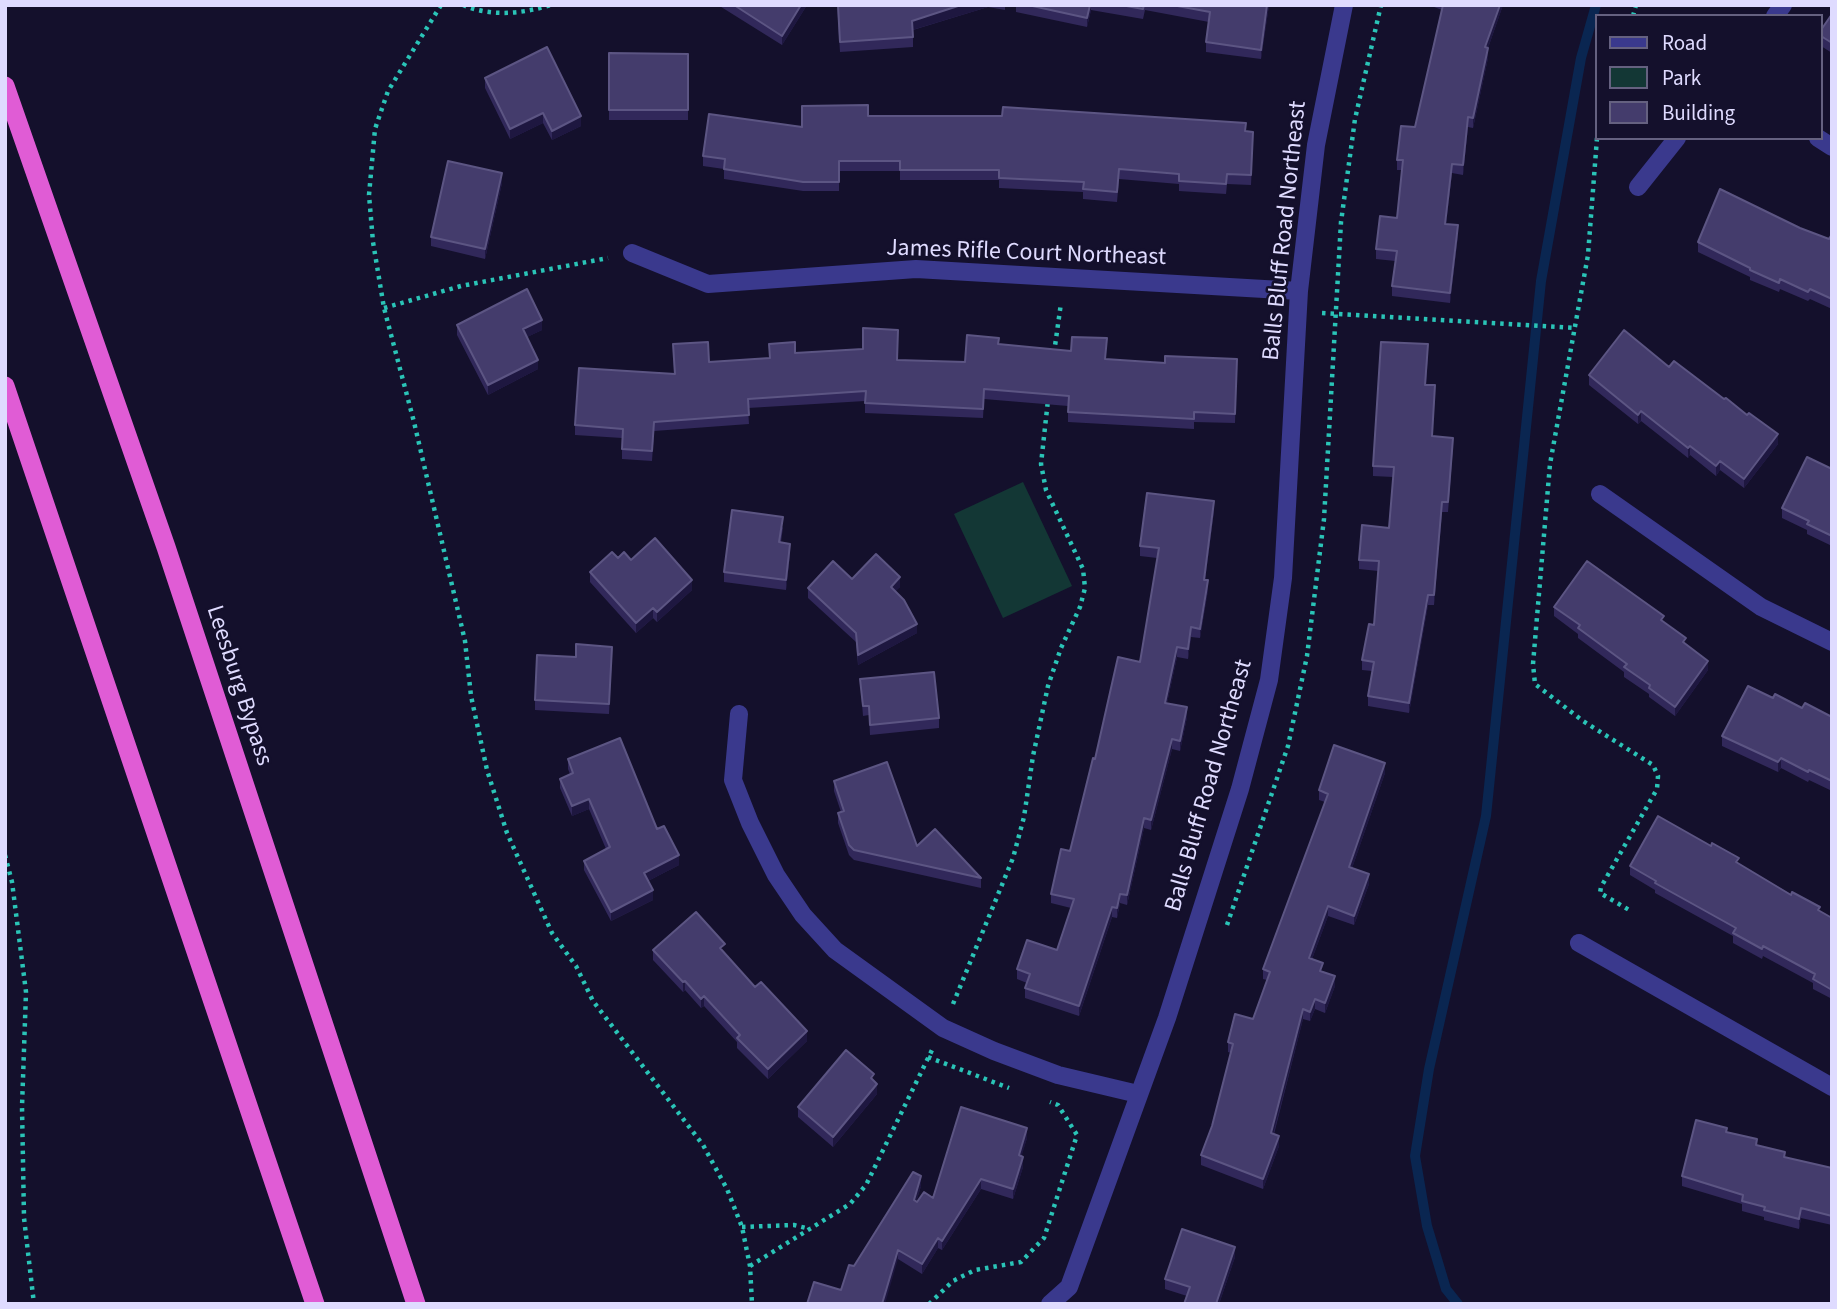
<!DOCTYPE html>
<html>
<head>
<meta charset="utf-8">
<style>
	body { margin:0 }
	#map { position:relative; width:1837px; height:1309px; overflow:hidden; background:#14102c; font-family:"Source Sans 3",sans-serif }
	canvas { display:block }
	.frame { position:absolute; inset:0; border:7px solid #dfdbff; pointer-events:none }
	.legend { position:absolute; left:1595px; top:14px; width:228px; height:126px; box-sizing:border-box; background:#14102c; border:2px solid #656180; margin:0; padding:9px 12px; list-style:none; font-size:21px; color:#dfdbff }
	.legend li { display:flex; align-items:center; gap:14px; height:35px }
	.legend b { width:35px; border:2px solid #656180 }
</style>
</head>
<body>
<div id="map">
<canvas width="1837" height="1309"></canvas>
<div class="frame"></div>
<ul class="legend">
<li><b style="height:9px;background:#3a398d"></b>Road</li>
<li><b style="height:19px;background:#133735"></b>Park</li>
<li><b style="height:19px;background:#443c6c"></b>Building</li>
</ul>
</div>
<script>
const context = document.querySelector('canvas').getContext('2d');
context.lineJoin = 'round';
function fillPath(path, color) {
  context.fillStyle = color;
  context.fill(path, 'evenodd');
}
function stroke(path, color, width, dash) {
  context.strokeStyle = color;
  context.lineWidth = width;
  context.lineCap = dash ? 'butt' : 'round';
  context.setLineDash(dash || []);
  context.stroke(path);
}
function drawText(font, color, halo, rows, align = 'center') {
  context.font = font + ' "Source Sans 3",sans-serif';
  context.lineWidth = 5;
  context.setLineDash([]);
  context.textBaseline = 'middle';
  context.strokeStyle = halo;
  context.fillStyle = color;
  for (const [text, x, y, turn = 0] of rows) {
    context.save();
    context.translate(x, y);
    context.rotate((+turn || 0) * Math.PI / 180);
    context.textAlign = isNaN(turn) ? turn : align;
    if (halo) context.strokeText(text, 0, 0);
    context.fillText(text, 0, 0);
    context.restore();
  }
}
fillPath(new Path2D(`
	M1023,482L1072,586L1003,618L954,514Z`), '#133735');
stroke(new Path2D(`
	M1458,1304L1446,1289L1427,1226L1415,1156L1429,1069L1486,816L1541,281L1581,58L1596,5`), '#0a2651', 10);
stroke(new Path2D(`
	M441,5L388,91L375,129L369,195L373,242L384,308L414,422L465,641L471,696L487,770L507,833L552,933L576,966L593,1001L703,1145L727,1189L742,1227L750,1266L752,1304
	M463,5C491,17 521,14 551,5
	M1633,16L1636,5
	M1597,138L1588,255L1550,464L1533,664L1535,684L1583,721L1653,765L1658,776L1657,789L1601,887L1600,893L1631,911
	M384,308L461,286L608,258
	M1322,313L1576,328
	M1054,353L1061,303
	M5,855L12,882L26,992L22,1107L24,1218L34,1304
	M1227,925L1288,746L1307,656L1324,519L1341,222L1355,119L1381,5
	M953,1004L1013,858L1024,817L1033,756L1048,686L1061,648L1080,607L1085,588L1083,569L1046,490L1041,464L1048,400
	M928,1057L1009,1088
	M742,1227L794,1225L810,1229
	M750,1266L850,1204L866,1185L932,1050
	M929,1304L953,1281L975,1270L1021,1262L1044,1238L1077,1135L1058,1105L1050,1102`), '#2ac4b7', 4.5, [3.5, 5]);
stroke(new Path2D(`
	M1775,16L1783,5
	M1818,138L1832,147
	M1638,187L1677,138
	M632,253L708,284L916,269L1299,291
	M1600,494L1761,607L1832,642
	M739,714L733,780L750,823L776,875L803,915L835,950L943,1028L994,1051L1058,1075L1138,1094
	M1579,943L1832,1087
	M1050,1304L1069,1287L1167,1018L1240,789L1269,680L1283,578L1299,291L1316,145L1344,5`), '#3a398d', 18);
stroke(new Path2D(`
	M5,86L166,547L416,1304
	M5,386L315,1304`), '#e05cd5', 19);
fillPath(new Path2D(`
	M718,5H807L782,45Z
	M837,5H1005V10L988,7L913,30V47L840,52Z
	M1016,5H1269L1261,59L1206,52V42L1209,22L1145,10L1143,19L1091,10L1087,27L1016,12Z
	M1429,5H1503L1488,48V58L1473,128L1468,127L1463,175L1452,173L1446,224L1458,235L1450,303L1392,296V286L1395,261L1376,259V249L1397,218L1402,170H1397V160L1415,127L1442,10Z
	M1832,14V53L1821,46V30Z
	M609,53L688,54V120H609Z
	M485,78L581,126L552,140L543,123L510,139L485,88Z
	M868,116L1246,131L1253,141L1251,185L1227,184L1226,194L1179,191V184L1119,179L1117,202L1083,199V192L999,188V180H900V171H839V191H803L724,179V169L703,166V156L802,127Z
	M502,183L485,259L431,246V237Z
	M1800,228L1829,239L1832,234V309L1810,299L1808,301L1780,289L1779,292L1750,280V277L1698,252V242Z
	M457,325L542,330L527,337L538,369L488,395L457,335Z
	M673,344L709,362L769,358L795,353L897,360L965,362L999,344L1106,359L1165,363L1237,359L1235,423L1194,422V429L1068,422V406L984,399L983,418L865,413V401L748,408L749,424L654,431L652,461L622,459V438L575,435V425L674,374Z
	M1428,354L1426,385L1435,395L1432,436L1453,447L1448,512H1442L1434,605H1428L1409,713L1368,706V696L1372,671L1362,670V660L1374,625L1378,571L1359,569V560L1389,528L1393,477L1373,476V466Z
	M1669,367L1778,444L1744,488L1720,470L1716,476L1690,455L1688,458L1641,421L1638,424L1589,385V375Z
	M1832,469V546L1807,534V530L1782,518V508Z
	M1214,511L1205,580L1208,590L1200,638L1191,637L1188,659L1177,657L1167,703L1187,717L1180,751L1172,749L1151,830L1144,828L1127,905L1120,903L1117,918L1112,917L1079,1016L1025,998V988L1027,983L1017,979V969L1057,950L1071,908L1051,903V894L1070,851L1095,759L1140,662L1157,558L1140,556V546Z
	M783,527L781,542L790,554L786,590L724,582V572Z
	M618,558L631,560L692,590L657,622L653,618L636,633L590,582V572Z
	M852,579L900,587L895,591L917,633L858,665L856,642L808,598V588Z
	M1554,607L1664,622L1686,644L1708,670L1675,716L1649,697V694L1624,677V672L1578,638V634L1554,616Z
	M612,656L609,714L535,710V700Z
	M860,679L939,718V728L870,735L869,715L863,716Z
	M1773,698L1832,717V791L1809,780L1808,782L1781,768L1778,772L1722,746V736Z
	M568,759L657,829L679,865L648,881L653,900L611,921L584,870V861L606,849L589,809L572,816L560,788V779L570,774L568,769Z
	M1385,773L1352,868L1369,884L1354,925L1328,916L1312,959L1335,986L1325,1013L1315,1009L1310,1021L1303,1019L1274,1134L1279,1146L1263,1189L1201,1165V1155L1212,1126L1231,1053L1228,1052V1042L1253,1019L1267,980L1263,979V969L1325,802L1319,800V790Z
	M834,781L917,846L981,878V888L854,860L849,855L838,823V813L841,812L834,791Z
	M1739,864L1832,918V999L1813,989V983L1763,956L1762,959L1733,943V936L1655,893V890L1630,875V866Z
	M653,950L725,953L755,987L807,1041L768,1079L737,1048V1042L704,1006L701,1008L685,990L683,992L653,960Z
	M874,1081L877,1094L833,1147L798,1117V1107Z
	M1727,1132L1785,1157L1832,1168V1225L1801,1218L1799,1229L1764,1220V1217L1742,1211V1204L1682,1186V1176Z
	M1027,1138L1021,1156L1023,1167L1013,1199L981,1189L942,1250L938,1248L922,1274L898,1259L841,1290L854,1266L921,1186L916,1202H917L933,1198Z
	M1235,1257L1219,1304H1184L1187,1296L1165,1289V1279Z`), '#31285a');
fillPath(new Path2D(`
	M801,5H807L782,45V36Z
	M961,5H988V7L912,30V21Z
	M1090,5H1091V10L1087,27V18Z
	M1267,5H1269L1261,59V50Z
	M1500,5H1503L1488,48V58L1473,128V118L1485,47Z
	M543,113V123L510,139V129Z
	M581,116V126L552,140V131Z
	M1468,117V127L1463,175V165Z
	M1452,164V173L1445,234V224Z
	M502,173V183L485,259V249Z
	M1458,225V235L1450,303V293Z
	M542,320V330L523,339V329Z
	M538,360V369L488,395V385Z
	M1641,411V421L1638,424V415Z
	M1778,434V444L1744,488V479Z
	M1690,446V455L1688,458V448Z
	M1720,461V470L1716,476V466Z
	M1214,501V511L1204,589V580Z
	M1442,502V512L1434,605V595Z
	M790,544V554L786,590V580Z
	M900,577V587L891,596V587Z
	M692,580V590L657,622V612Z
	M1208,580V590L1200,638V629Z
	M1428,595V605L1409,713V703Z
	M653,608V618L636,633V623Z
	M917,624V633L858,665V655Z
	M1191,627V637L1188,659V649Z
	M1177,647V657L1165,712V703Z
	M1708,661V670L1675,716V707Z
	M1187,707V717L1180,751V741Z
	M1172,739V749L1151,830V820Z
	M1781,758V768L1778,772V762Z
	M1385,763V773L1349,877V867Z
	M589,799V809L572,816V806Z
	M1144,818V828L1127,905V895Z
	M679,855V865L644,883V873Z
	M1369,874V884L1354,925V916Z
	M653,890V900L611,921V912Z
	M1120,894V903L1117,918V908Z
	M1328,906V916L1309,967V958Z
	M1112,907V917L1079,1016V1006Z
	M1335,976V986L1325,1013V1003Z
	M685,981V990L683,992V982Z
	M704,996V1006L701,1008V999Z
	M1315,999V1009L1310,1021V1012Z
	M1303,1009V1019L1271,1143V1133Z
	M807,1031V1041L768,1079V1069Z
	M877,1084V1094L833,1147V1137Z
	M1027,1128V1138L1019,1165V1155Z
	M1279,1136V1146L1263,1189V1179Z
	M1023,1157V1167L1013,1199V1189Z
	M921,1176V1186L914,1210V1200Z
	M981,1179V1189L942,1250V1241Z
	M1801,1208V1218L1799,1229V1219Z
	M938,1238V1248L922,1274V1264Z
	M1235,1247V1257L1219,1304H1216Z
	M898,1250V1259L885,1304H882Z`), '#1e1740');
const building = new Path2D(`
	M734,5H801L782,36Z
	M838,5H961L912,21L913,37L840,42Z
	M1028,5H1090L1087,18Z
	M1121,5H1144L1143,9Z
	M1172,5H1267L1261,50L1206,42L1210,12Z
	M1443,5H1500L1485,47L1488,48L1473,118L1468,117L1463,165L1452,164L1445,224L1458,225L1450,293L1392,286L1397,251L1376,249L1380,216L1397,218L1403,160H1397L1401,126L1415,127Z
	M1832,14V43L1821,36V30Z
	M547,47L581,116L552,131L543,113L510,129L485,78Z
	M609,53L688,54V110H609Z
	M868,105V116H1002L1003,107L1246,123L1245,131L1253,132L1251,175L1227,174L1226,184L1179,181V174L1119,169L1117,192L1083,189L1084,182L999,178V170H900V161H839V182H803L724,169L725,159L703,156L709,114L802,127V106Z
	M448,161L502,173L485,249L431,237Z
	M1720,189L1800,228L1829,239L1832,234V299L1810,289L1808,292L1780,279L1779,283L1750,270V268L1698,242Z
	M527,289L542,320L523,329L538,360L488,385L457,325Z
	M863,328L898,330L897,360L965,362L967,335L999,338L998,344L1071,351L1072,337L1107,338L1105,359L1165,363V356L1237,359L1235,414L1194,412V419L1068,412L1069,396L984,389L983,409L865,403L866,391L748,399L749,415L654,422L652,451L622,449L623,429L575,425L579,368L675,374L673,344L708,342L709,362L770,358L769,344L795,342V353L863,349Z
	M1624,330L1669,367L1674,361L1724,399L1726,398L1747,415L1749,413L1778,434L1744,479L1720,461L1716,466L1690,446L1688,448L1641,411L1638,415L1589,375Z
	M1381,342L1428,344L1425,385H1435L1432,436L1453,438L1448,502H1442L1434,595H1428L1409,703L1368,696L1374,662L1362,660L1369,624L1374,625L1379,561L1359,560L1362,525L1389,528L1394,467L1373,466Z
	M1807,457L1832,469V536L1807,524L1809,521L1782,508Z
	M1147,493L1214,501L1204,580H1208L1200,629L1191,627L1188,649L1177,647L1165,703L1187,707L1180,741L1172,739L1151,820L1144,818L1127,895L1120,894L1117,908L1112,907L1079,1006L1025,988L1030,974L1017,969L1027,940L1057,950L1074,899L1051,894L1061,849L1070,851L1093,758L1095,759L1118,657L1140,662L1159,548L1140,546Z
	M732,510L783,517L779,542L790,544L786,580L724,572Z
	M655,538L692,580L657,612L653,608L636,623L590,572L612,552L618,558L624,552L631,560Z
	M876,554L900,577L891,587L904,600L917,624L858,655L856,633L808,588L833,561L852,579Z
	M1587,561L1664,616L1661,620L1686,638L1683,642L1708,661L1675,707L1649,688L1650,685L1624,667L1627,664L1578,628L1580,625L1554,607Z
	M576,644L612,647L609,704L535,700L537,655L576,657Z
	M934,672L939,718L870,725L869,706H863L860,679Z
	M1748,686L1773,698L1775,694L1802,708L1805,703L1832,717V781L1809,770L1808,772L1781,758L1778,762L1722,736Z
	M620,738L657,829L664,826L679,855L644,873L653,890L611,912L584,861L610,847L589,799L572,806L560,779L573,773L568,759Z
	M1334,745L1385,763L1349,867L1369,874L1354,916L1328,906L1309,958L1323,963L1320,971L1335,976L1325,1003L1315,999L1310,1012L1303,1009L1271,1133L1279,1136L1263,1179L1201,1155L1212,1126L1233,1044L1228,1042L1235,1014L1253,1019L1270,972L1263,969L1328,794L1319,790Z
	M887,762L917,846L935,829L981,878L854,850L849,845L838,813L844,811L834,781Z
	M1658,816L1711,846L1712,843L1739,858L1736,862L1791,895L1792,892L1820,907L1818,910L1832,918V990L1813,979L1815,974L1763,946L1762,949L1733,933L1736,928L1655,883L1656,881L1630,866Z
	M696,912L725,944L720,948L755,987L761,982L807,1031L768,1069L737,1038L740,1035L704,996L701,999L685,981L683,982L653,950Z
	M846,1050L874,1074L871,1078L877,1084L833,1137L798,1107Z
	M961,1107L1027,1128L1019,1155L1023,1157L1013,1189L981,1179L942,1241L938,1238L922,1264L898,1250L882,1304H807L814,1282L841,1290L849,1265L854,1266L913,1172L921,1176L914,1200L917,1202L924,1192L933,1198Z
	M1696,1120L1727,1128L1726,1132L1757,1139L1756,1145L1785,1152L1784,1157L1832,1168V1216L1801,1208L1799,1219L1764,1210L1765,1207L1742,1201L1743,1195L1682,1176Z
	M1182,1229L1235,1247L1216,1304H1184L1190,1287L1165,1279Z`);
fillPath(building, '#443c6c');
stroke(building, '#5c5583', 2);
drawText('24px', '#dfdbff', '#14102c', [
	["Balls Bluff Road Northeast",1286,231,-84],
	["James Rifle Court Northeast",1026,254,2],
	["Leesburg Bypass",238,686,72],
	["Balls Bluff Road Northeast",1210,786,-74]
]);
</script>
</body>
</html>
